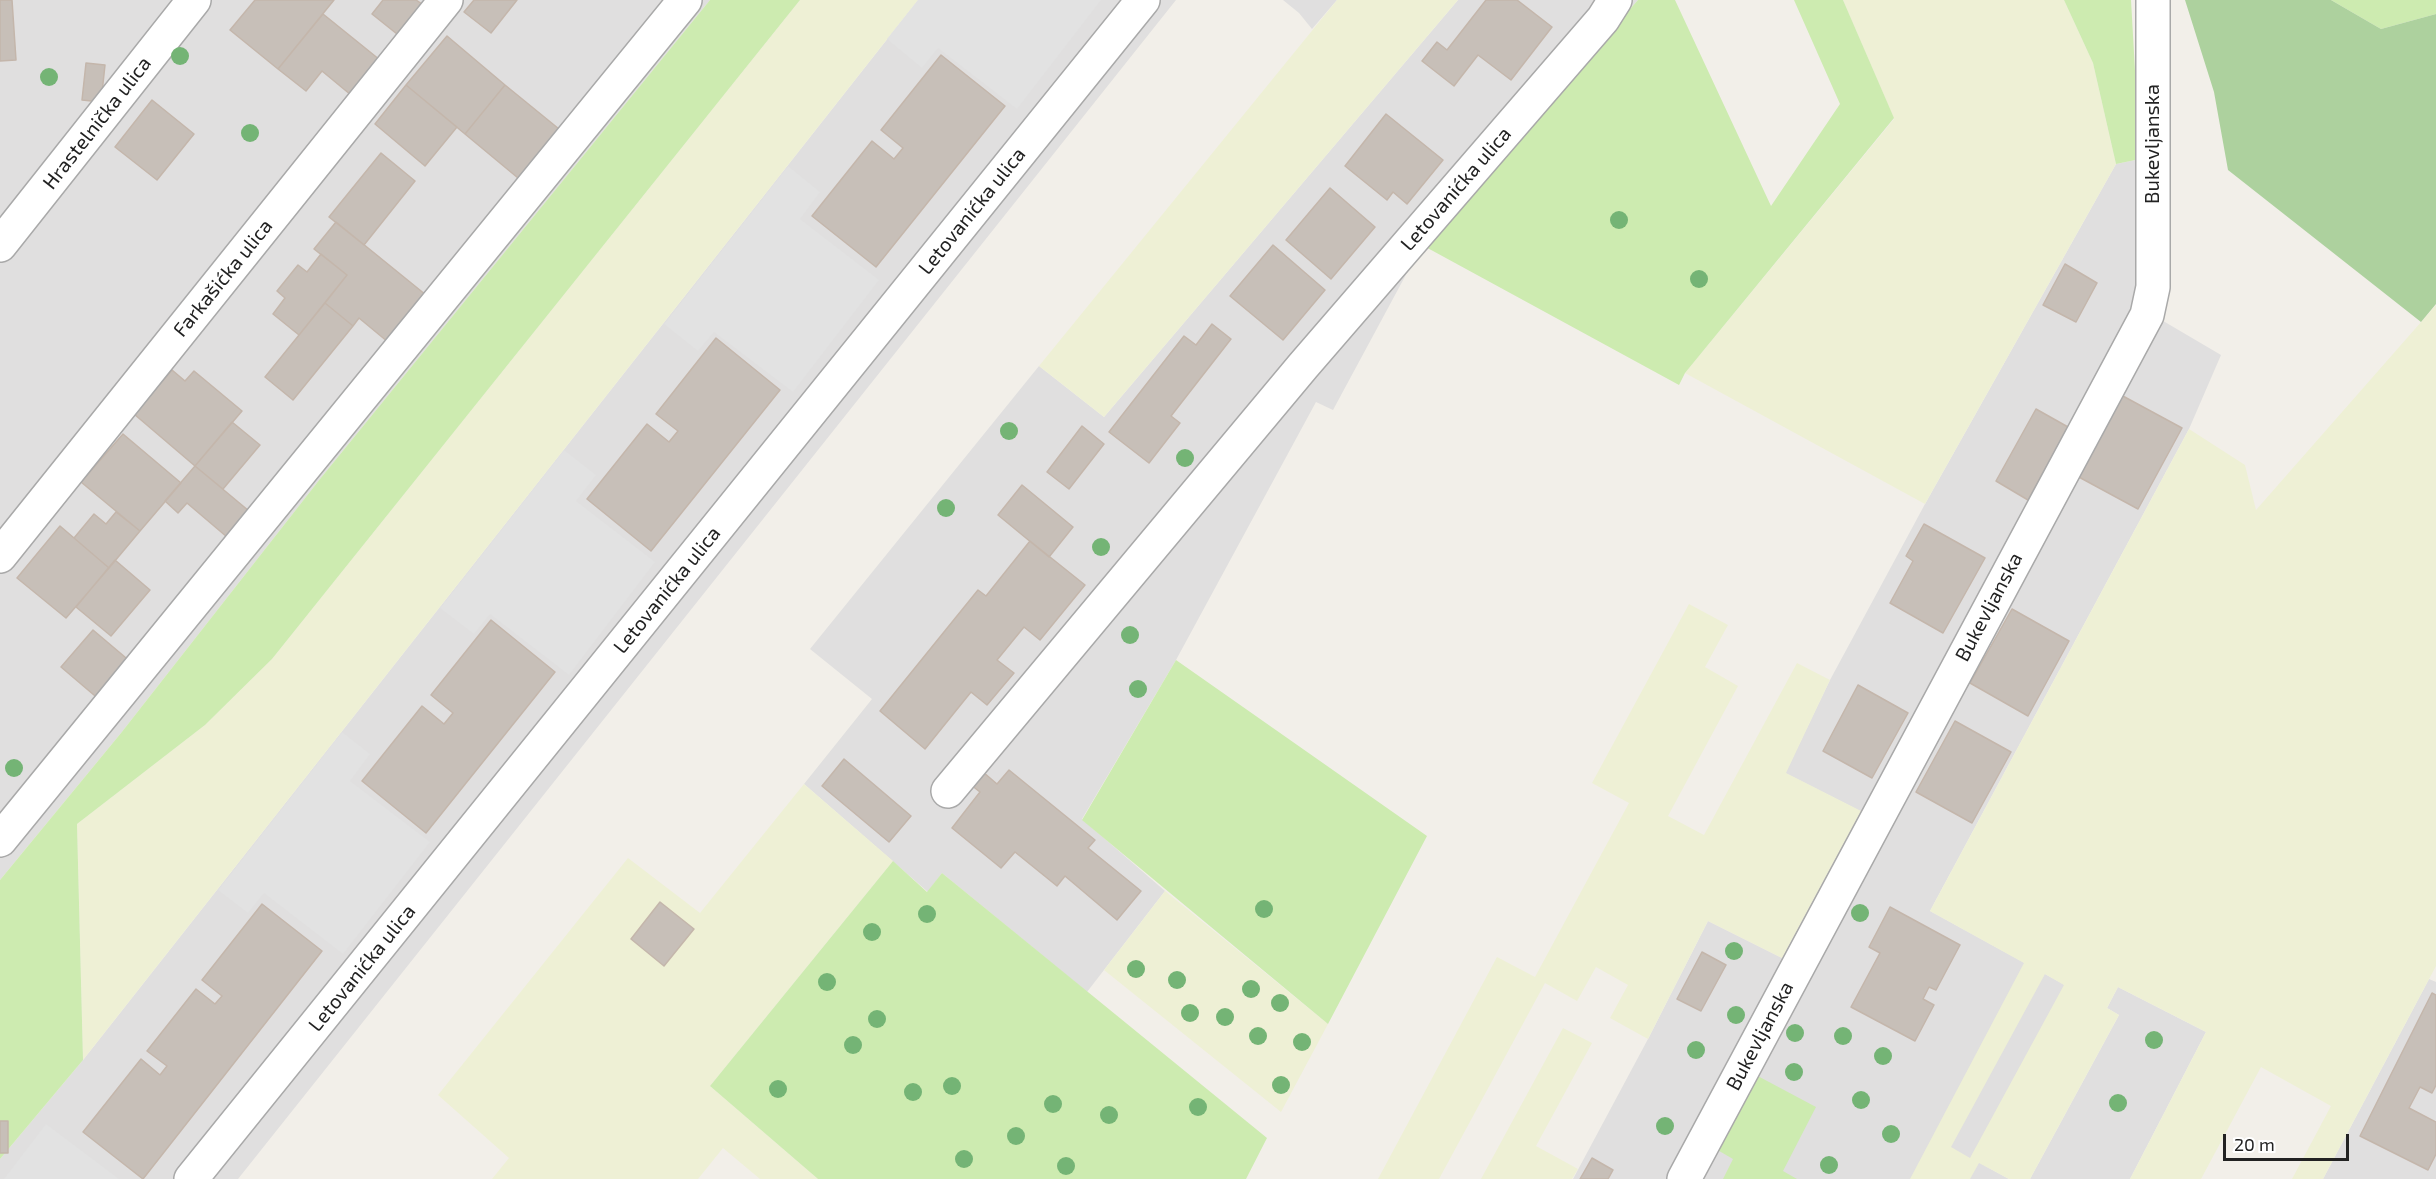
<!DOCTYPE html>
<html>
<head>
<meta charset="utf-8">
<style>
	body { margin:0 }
	#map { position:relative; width:2436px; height:1179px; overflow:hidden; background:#f2efe9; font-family:"Exo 2",sans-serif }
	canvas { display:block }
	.scale { position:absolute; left:2223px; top:1134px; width:126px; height:27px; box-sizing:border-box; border:3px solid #222; border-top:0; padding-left:8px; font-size:18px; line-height:21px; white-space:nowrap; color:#222; -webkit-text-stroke:4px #fff; paint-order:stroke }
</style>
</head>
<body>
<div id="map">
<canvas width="2436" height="1179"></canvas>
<div class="scale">20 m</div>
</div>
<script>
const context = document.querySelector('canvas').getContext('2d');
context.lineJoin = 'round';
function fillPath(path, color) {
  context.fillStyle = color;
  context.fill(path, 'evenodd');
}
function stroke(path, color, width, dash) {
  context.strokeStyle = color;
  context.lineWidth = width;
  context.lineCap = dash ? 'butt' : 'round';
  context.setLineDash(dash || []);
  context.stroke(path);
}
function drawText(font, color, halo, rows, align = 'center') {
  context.font = font + ' "Exo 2",sans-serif';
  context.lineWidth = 4.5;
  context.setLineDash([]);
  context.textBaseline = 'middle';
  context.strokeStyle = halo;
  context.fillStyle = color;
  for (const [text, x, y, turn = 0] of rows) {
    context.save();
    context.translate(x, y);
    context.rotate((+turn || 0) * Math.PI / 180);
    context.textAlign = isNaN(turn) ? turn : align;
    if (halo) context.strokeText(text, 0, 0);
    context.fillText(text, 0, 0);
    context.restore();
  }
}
fillPath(new Path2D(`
	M0,0H710L320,479L121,733L0,880Z
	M918,0H1176L238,1179H0V1159L83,1060Z
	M1283,0H1337L1312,29L1299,13Z
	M1458,0H1638L1422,245L1333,410L1316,402L1176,660L1082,819L1165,891L1087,992L942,873L928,892L804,784L872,699L810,649L1039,366L1104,417Z
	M2140,159L2136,305L2221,355L2189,429L1930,911L2065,985L1971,1158L2009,1179H1573L1648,1039L1708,921L1782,958L1860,811L1785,773L1830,680L1925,504L2116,164Z
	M2429,979L2436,982V1179H2323Z
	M2118,987L2206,1032L2130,1179H2030L2119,1015L2107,1008Z`), '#e0dfdf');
fillPath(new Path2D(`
	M800,0H918L83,1060L77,824L205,725L272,659Z
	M1337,0H1458L1104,417L1039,366Z
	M1843,0H2064L2093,63L2116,164L1925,504L1685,373L1894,119Z
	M2436,305V966L2323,1179H2292L2331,1106L2261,1067L2201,1179H2130L2206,1032L2118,987L2107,1008L2119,1015L2030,1179H2009L1979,1163L1970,1179H1910L2024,963L1930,911L2189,429L2245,465L2256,510ZM2045,974L2064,985L1970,1158L1951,1147Z
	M1689,604L1728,625L1705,667L1738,686L1668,816L1704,835L1797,663L1830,680L1786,773L1861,811L1782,958L1708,921L1648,1039L1610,1018L1628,985L1596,967L1577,1001L1545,983L1439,1179H1378L1497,957L1535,977L1629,803L1592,783Z
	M804,784L893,861L710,1086L818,1179H760L723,1148L698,1179H492L509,1158L438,1095L628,858L700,913Z
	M1165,891L1328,1024L1281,1112L1104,970Z
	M1563,1028L1592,1043L1536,1146L1578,1169L1572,1179H1481Z`), '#eef0d5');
fillPath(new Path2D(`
	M710,0H800L272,659L205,725L77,824L83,1060L0,1159V880L121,733L320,479Z
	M1638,0H1675L1771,206L1840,104L1794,0H1843L1894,118L1685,373L1679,385L1422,245Z
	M2064,0H2131L2140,159L2116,164L2093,63Z
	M2331,0H2436V14L2381,29Z
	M1176,660L1427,836L1328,1024L1082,820Z
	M893,861L927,892L942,873L1267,1138L1246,1179H818L710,1086Z
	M1754,1074L1816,1107L1783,1171L1797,1179H1723L1733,1159L1714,1148Z`), '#cdebb0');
fillPath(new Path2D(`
	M2185,0H2331L2381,29L2436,14V304L2421,322L2228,170L2214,92Z`), '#add19e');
fillPath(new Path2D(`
	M918,0H1101L1017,109L938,48L922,68L887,39Z
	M788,166L820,192L800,219L879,280L793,392L714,332L698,351L664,324Z
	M564,450L596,475L576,501L655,562L569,675L490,614L474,634L440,608Z
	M342,732L370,754L350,781L430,842L343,954L264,893L248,913L218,890Z
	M46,1124L119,1179H4Z`), '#e2e2e2');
const building = new Path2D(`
	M0,0H12L16,60L0,61Z
	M255,0H334L278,69L230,30Z
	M383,0H416L422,4L397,34L372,14Z
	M474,0H517L491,33L464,12Z
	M1486,0H1517L1552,27L1511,80L1478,55L1454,86L1422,61L1437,42L1447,50Z
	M323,14L380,60L351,95L322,71L306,91L278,69Z
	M447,36L505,85L465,134L406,85Z
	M941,55L1005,106L876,267L812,216L872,141L894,159L903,148L881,130Z
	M86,63L105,65L101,102L82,100Z
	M406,85L457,127L425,166L375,124Z
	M505,85L559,129L518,178L465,134Z
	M152,100L194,134L157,180L115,147Z
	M1386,114L1443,160L1407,204L1393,192L1387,200L1345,166Z
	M381,153L415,181L364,245L329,217Z
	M1330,188L1375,227L1331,279L1286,240Z
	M336,222L426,295L388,342L359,318L353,326L325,303L347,275L314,249Z
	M1273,245L1325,290L1283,340L1230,296Z
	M321,254L347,275L299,335L273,314L285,298L277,291L298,265L307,272Z
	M2065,264L2097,283L2076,322L2043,305Z
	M325,303L353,326L293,400L265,377Z
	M1212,324L1231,339L1171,416L1180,423L1149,463L1109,432L1184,336L1196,345Z
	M716,338L780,390L651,551L587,499L647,424L669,442L678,431L656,414Z
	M172,370L185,381L194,371L242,411L195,466L134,414Z
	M2121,395L2182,428L2138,509L2077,476Z
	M2036,409L2068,427L2028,500L1996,481Z
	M232,422L260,445L223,489L195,466Z
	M1082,426L1104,444L1069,489L1047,472Z
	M123,434L181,483L140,531L81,482Z
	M195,466L249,511L227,537L187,503L178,513L165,501Z
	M1022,485L1073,527L1049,557L998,515Z
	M116,512L140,531L109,568L74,538L94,514L106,524Z
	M1924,524L1985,558L1943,633L1890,603L1913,561L1906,556Z
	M60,526L109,568L66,618L17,578Z
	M1030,541L1085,585L1040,640L1024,627L997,660L1014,673L987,705L971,692L925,749L880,711L978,590L986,596Z
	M115,560L150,590L111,636L76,607Z
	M2012,609L2069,641L2028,716L1970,683Z
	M491,620L555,672L426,833L362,781L422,706L444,724L453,713L431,695Z
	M93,630L132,663L101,701L61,667Z
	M1858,685L1908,713L1872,778L1823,751Z
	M1955,721L2011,752L1972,823L1916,792Z
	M844,759L911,816L889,842L822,786Z
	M1009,770L1095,840L1088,848L1141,891L1117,920L1065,876L1057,886L1015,852L1001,868L952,828L980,792L971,785L983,772L997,784Z
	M660,902L694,929L664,966L631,939Z
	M262,904L322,951L143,1179L83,1132L141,1059L160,1075L167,1066L147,1051L196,989L215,1004L222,996L202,980Z
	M1890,907L1960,945L1936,990L1929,987L1923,999L1934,1005L1915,1041L1851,1007L1880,953L1869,947Z
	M1702,952L1726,965L1701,1011L1677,999Z
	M2432,993L2436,995V1085L2432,1093L2420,1087L2409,1108L2436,1122V1154L2428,1170L2360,1136Z
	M0,1121H8V1153H0Z
	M1592,1158L1613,1170L1608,1179H1580Z`);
fillPath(building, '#c7bfb8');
stroke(building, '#c4b6ab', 1.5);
const street = new Path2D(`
	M0,245L194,0
	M0,556L446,0
	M948,791L1303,366L1603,19L1615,0
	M0,840L685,0
	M191,1179L1143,0
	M1684,1179L2147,315L2153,287V0`);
stroke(street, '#a9a9a9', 36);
stroke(street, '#fff', 33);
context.fillStyle = '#74b475';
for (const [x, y] of [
	[180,56],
	[49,77],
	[250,133],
	[1619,220],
	[1699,279],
	[1009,431],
	[1185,458],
	[946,508],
	[1101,547],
	[1130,635],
	[1138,689],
	[14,768],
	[1264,909],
	[1860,913],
	[927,914],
	[872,932],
	[1734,951],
	[1136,969],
	[1177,980],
	[827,982],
	[1251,989],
	[1280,1003],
	[1190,1013],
	[1736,1015],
	[1225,1017],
	[877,1019],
	[1795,1033],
	[1258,1036],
	[1843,1036],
	[2154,1040],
	[1302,1042],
	[853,1045],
	[1696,1050],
	[1883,1056],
	[1794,1072],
	[1281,1085],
	[952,1086],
	[778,1089],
	[913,1092],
	[1861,1100],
	[2118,1103],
	[1053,1104],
	[1198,1107],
	[1109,1115],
	[1665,1126],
	[1891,1134],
	[1016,1136],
	[964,1159],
	[1829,1165],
	[1066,1166]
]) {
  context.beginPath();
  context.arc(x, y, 9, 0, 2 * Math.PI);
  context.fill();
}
drawText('20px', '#222', '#fff', [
	["Hrastelnička ulica",97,123,-52],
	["Bukevljanska",2152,144,-90],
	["Letovanićka ulica",1456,189,-49],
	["Letovanićka ulica",972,211,-51],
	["Farkašićka ulica",223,278,-51],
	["Letovanićka ulica",667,590,-51],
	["Bukevljanska",1989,607,-62],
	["Letovanićka ulica",362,968,-51],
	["Bukevljanska",1760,1036,-62]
]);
</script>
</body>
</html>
